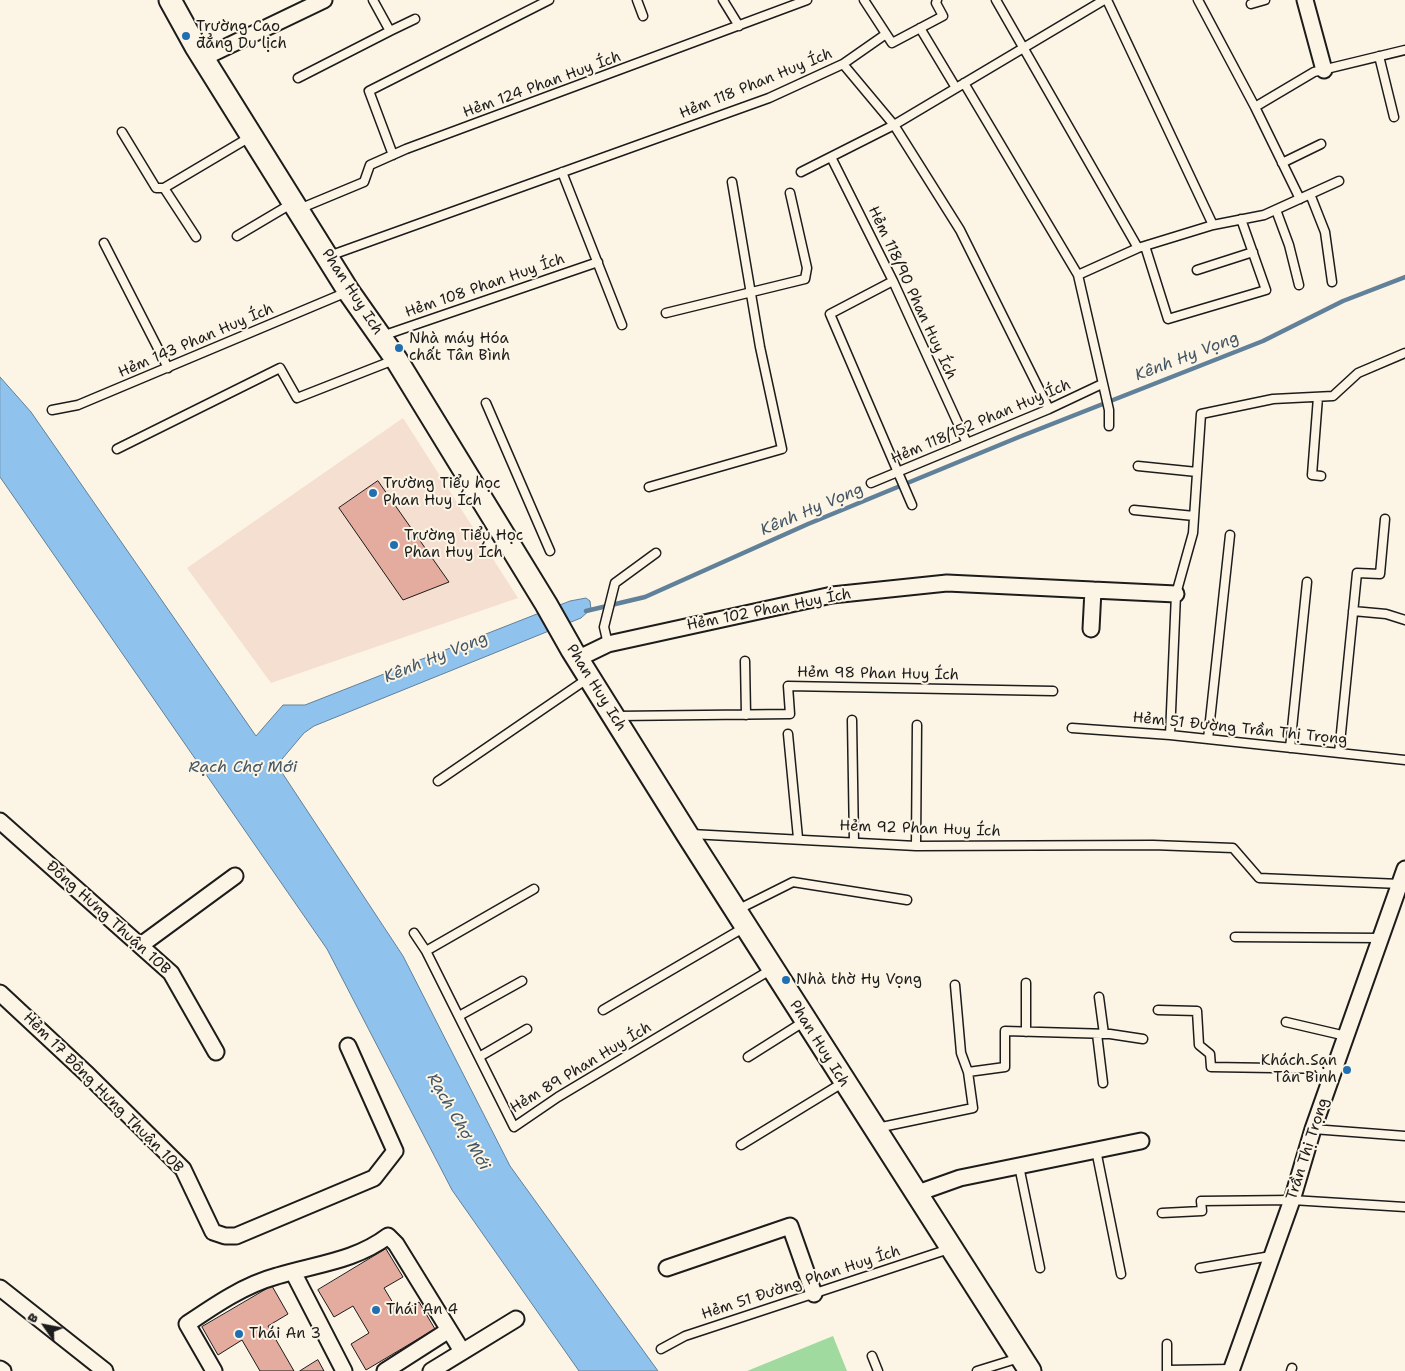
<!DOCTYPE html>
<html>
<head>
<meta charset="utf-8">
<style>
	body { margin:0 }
	#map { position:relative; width:1405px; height:1371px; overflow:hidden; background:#fcf5e5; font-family:"Shantell Sans",sans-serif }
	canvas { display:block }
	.north { position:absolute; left:20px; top:1301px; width:50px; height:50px; -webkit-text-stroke:4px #fcf5e5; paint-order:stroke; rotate:303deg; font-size:14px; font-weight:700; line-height:20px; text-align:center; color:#1c1c1c }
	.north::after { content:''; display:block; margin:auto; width:18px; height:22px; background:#1c1c1c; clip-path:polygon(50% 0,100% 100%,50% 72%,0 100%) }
</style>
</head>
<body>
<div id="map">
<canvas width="1405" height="1371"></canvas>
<div class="north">B</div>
</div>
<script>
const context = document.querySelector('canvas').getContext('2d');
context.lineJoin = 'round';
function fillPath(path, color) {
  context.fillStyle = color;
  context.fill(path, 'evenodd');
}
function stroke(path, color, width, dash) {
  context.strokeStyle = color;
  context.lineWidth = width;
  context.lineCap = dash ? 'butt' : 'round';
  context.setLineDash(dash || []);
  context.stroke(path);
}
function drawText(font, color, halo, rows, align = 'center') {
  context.font = font + ' "Shantell Sans",sans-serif';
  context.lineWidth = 4;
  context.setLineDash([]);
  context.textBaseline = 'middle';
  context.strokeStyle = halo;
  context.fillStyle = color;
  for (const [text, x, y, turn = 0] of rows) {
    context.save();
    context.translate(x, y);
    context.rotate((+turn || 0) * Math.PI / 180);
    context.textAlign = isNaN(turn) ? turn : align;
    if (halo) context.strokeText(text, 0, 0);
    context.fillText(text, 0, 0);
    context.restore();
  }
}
fillPath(new Path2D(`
	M403,418L518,598L271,683L187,568Z`), '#f5dfd0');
fillPath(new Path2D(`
	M833,1336L847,1371H747Z`), '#a0da9f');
const water = new Path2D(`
	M0,377L31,412L256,736L283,705H305L570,601L586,598L590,601L591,609L581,618L314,726L304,733L277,765L403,956L510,1166L658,1371H579L452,1190L327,949L0,477Z`);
fillPath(water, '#8fc2ec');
stroke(water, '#618099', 1);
stroke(new Path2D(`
	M586,611L645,597L808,524L1019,437L1263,341L1343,301L1405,277`), '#618099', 4.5);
const building = new Path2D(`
	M378,481L449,582L403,600L339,508Z
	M386,1249L403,1277L384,1288L399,1313L419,1302L435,1329L366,1370L351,1344L369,1333L353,1306L334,1317L318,1290Z
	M272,1286L288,1314L268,1326L294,1371H260L242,1340L218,1355L202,1327Z
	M318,1360L324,1371H300Z`);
fillPath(building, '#e4ab9f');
stroke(building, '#1c1c1c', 1);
const service = new Path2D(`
	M373,0L390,31L415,19
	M637,0L643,16
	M723,0L739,26
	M864,0L892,43L943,16L936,3L937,0
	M996,0L1138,248
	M1107,0L1213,225
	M1198,0L1255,107L1300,199
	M1251,4L1265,0
	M920,28L956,88
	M1379,56L1394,117
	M843,64L886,34
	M298,78L390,31
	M964,83L1078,275L1109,410V426
	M1255,107L1314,72L1405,50
	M122,132L156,188H164L196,237
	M393,155L369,91L549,0
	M831,157L893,281L966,441
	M1282,163L1321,144
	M562,172L622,325
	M801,172L894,125L1104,0
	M164,188L250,137
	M1310,194L1325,232L1332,282
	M299,209L364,182L370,165L406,149L807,0
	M1276,210L1289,245L1299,285
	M237,236L291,204
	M104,243L168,368
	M1145,246L1168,319L1266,290L1241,219
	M329,256L769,98L843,64L894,125L960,230L1049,409
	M1197,270L1253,252
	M1078,275L1138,248L1213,225L1264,215L1339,181
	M893,281L830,314L912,505
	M666,313L805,279L807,268L790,193
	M382,336L598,262
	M1318,397L1312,475L1321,476
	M486,403L550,551
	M52,410L78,405L347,292
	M117,449L280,368L297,398L394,360
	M1138,466L1197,472
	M871,483L1049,409L1102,384
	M649,487L782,449L760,347L732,182
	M1134,510L1194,516
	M1353,611L1386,614L1405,620
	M608,644L604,627L615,583L656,553
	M745,661L746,715
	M617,716L790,714L788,686L1053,691
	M852,720L854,842
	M1072,728L1170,735L1405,760
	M788,734L798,838
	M1170,735L1176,594L1193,533L1201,414L1273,399L1333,396L1358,373L1405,353
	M1208,739L1230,535
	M1290,748L1307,582
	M1339,753L1357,573L1380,574L1385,519
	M438,781L587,679
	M691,834L916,846L1153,845L1233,848L1259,878L1400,884
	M916,846L917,725
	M737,910L793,882L907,900
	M414,933L426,951L514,1127L558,1097L772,969
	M1235,937L1381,938
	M426,951L534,889
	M1026,983V1032
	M1099,997L1104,1034
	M603,1010L745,927
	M1158,1010L1197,1011L1199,1045L1210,1054L1211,1067L1335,1069
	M459,1016L522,981
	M1286,1022L1346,1036
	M1097,1034L1103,1083
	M479,1057L527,1029
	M748,1057L805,1021
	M968,1072L1005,1067V1031L1110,1034L1143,1039
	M877,1128L973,1108L968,1072L961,1053L955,985
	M1313,1129L1405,1136
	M741,1145L844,1082
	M1096,1150L1121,1274
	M1019,1166L1040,1268
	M1162,1213L1202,1211L1201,1201L1292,1200L1405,1207
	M1200,1268L1271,1256
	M1167,1344V1370L1232,1369
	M661,1349L685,1336L949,1249
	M872,1356L878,1371
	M977,1371L1019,1358
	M1291,1371L1292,1368`);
const minor = new Path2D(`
	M1305,0L1324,70
	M203,58L324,0
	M1091,629L1093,590
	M577,659L608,644L832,595L947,583L1176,594
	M0,821L171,973L216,1052
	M141,945L235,876
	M0,993L88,1075L183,1169L213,1232L225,1236H236L374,1178L395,1151L348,1046
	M915,1194L960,1178L1141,1141
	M667,1268L790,1226L814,1294
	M293,1272L344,1371
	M0,1288L105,1371
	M0,1369L3,1371
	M214,1371L187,1324C215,1305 244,1285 277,1276C316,1264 355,1261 388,1236L396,1244L462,1351
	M385,1371L449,1330
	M431,1371L516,1319
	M1231,1371L1292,1200L1313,1129L1405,869`);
const secondary = new Path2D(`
	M170,0L196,47L349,292L396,359L546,604L572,650L687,834L1030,1371`);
stroke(service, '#1c1c1c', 11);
stroke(minor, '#1c1c1c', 19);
stroke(secondary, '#1c1c1c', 25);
stroke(service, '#fcf5e5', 8);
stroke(minor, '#fcf5e5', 15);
stroke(secondary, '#fcf5e5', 21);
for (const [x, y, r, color] of [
	[186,36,5,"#1f6fb2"],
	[399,348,5,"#1f6fb2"],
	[373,493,5,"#1f6fb2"],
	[394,545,5,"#1f6fb2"],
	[786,980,5,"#1f6fb2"],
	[1347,1070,5,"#1f6fb2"],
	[376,1310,5,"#1f6fb2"],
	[239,1334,5,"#1f6fb2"]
]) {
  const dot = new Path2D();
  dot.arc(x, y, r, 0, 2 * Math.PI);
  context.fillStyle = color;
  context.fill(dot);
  stroke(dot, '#fcf5e5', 2);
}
drawText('15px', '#1c1c1c', '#fcf5e5', [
	["Trường Cao",196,27],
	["đẳng Du lịch",196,44],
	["Nhà máy Hóa",409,339],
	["chất Tân Bình",409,356],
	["Trường Tiểu học",383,484],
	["Phan Huy Ích",383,501],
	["Trường Tiểu Học",404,536],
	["Phan Huy Ích",404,553],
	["Nhà thờ Hy Vọng",796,980],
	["Khách Sạn",1337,1061,"right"],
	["Tân Bình",1337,1078,"right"],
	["Thái An 4",386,1310],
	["Thái An 3",249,1334]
], 'left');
drawText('15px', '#1c1c1c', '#fcf5e5', [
	["Hẻm 118 Phan Huy Ích",756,84,-22],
	["Hẻm 124 Phan Huy Ích",542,85,-20],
	["Hẻm 108 Phan Huy Ích",485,286,-19],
	["Phan Huy Ich",352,292,57],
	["Hẻm 118/90 Phan Huy Ích",912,293,65],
	["Hẻm 143 Phan Huy Ích",196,341,-23],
	["Hẻm 118/152 Phan Huy Ích",981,422,-23],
	["Hẻm 102 Phan Huy Ích",769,610,-11],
	["Hẻm 98 Phan Huy Ích",878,674,1],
	["Phan Huy Ich",596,688,58],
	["Hẻm 51 Đường Trần Thị Trọng",1240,729,6],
	["Hẻm 92 Phan Huy Ích",920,829,2],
	["Đông Hưng Thuận 10B",108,918,42],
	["Phan Huy Ich",819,1044,58],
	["Hẻm 89 Phan Huy Ích",581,1068,-31],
	["Hẻm 17 Đông Hưng Thuận 10B",103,1093,45],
	["Trần Thị Trọng",1308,1149,-72],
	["Hẻm 51 Đường Phan Huy Ích",801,1283,-18]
]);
drawText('italic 16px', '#445665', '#fcf5e5', [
	["Kênh Hy Vọng",1187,357,-21],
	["Kênh Hy Vọng",812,510,-23],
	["Kênh Hy Vọng",436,658,-22],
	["Rạch Chợ Mới",243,768],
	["Rạch Chợ Mới",458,1122,60]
]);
</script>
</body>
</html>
